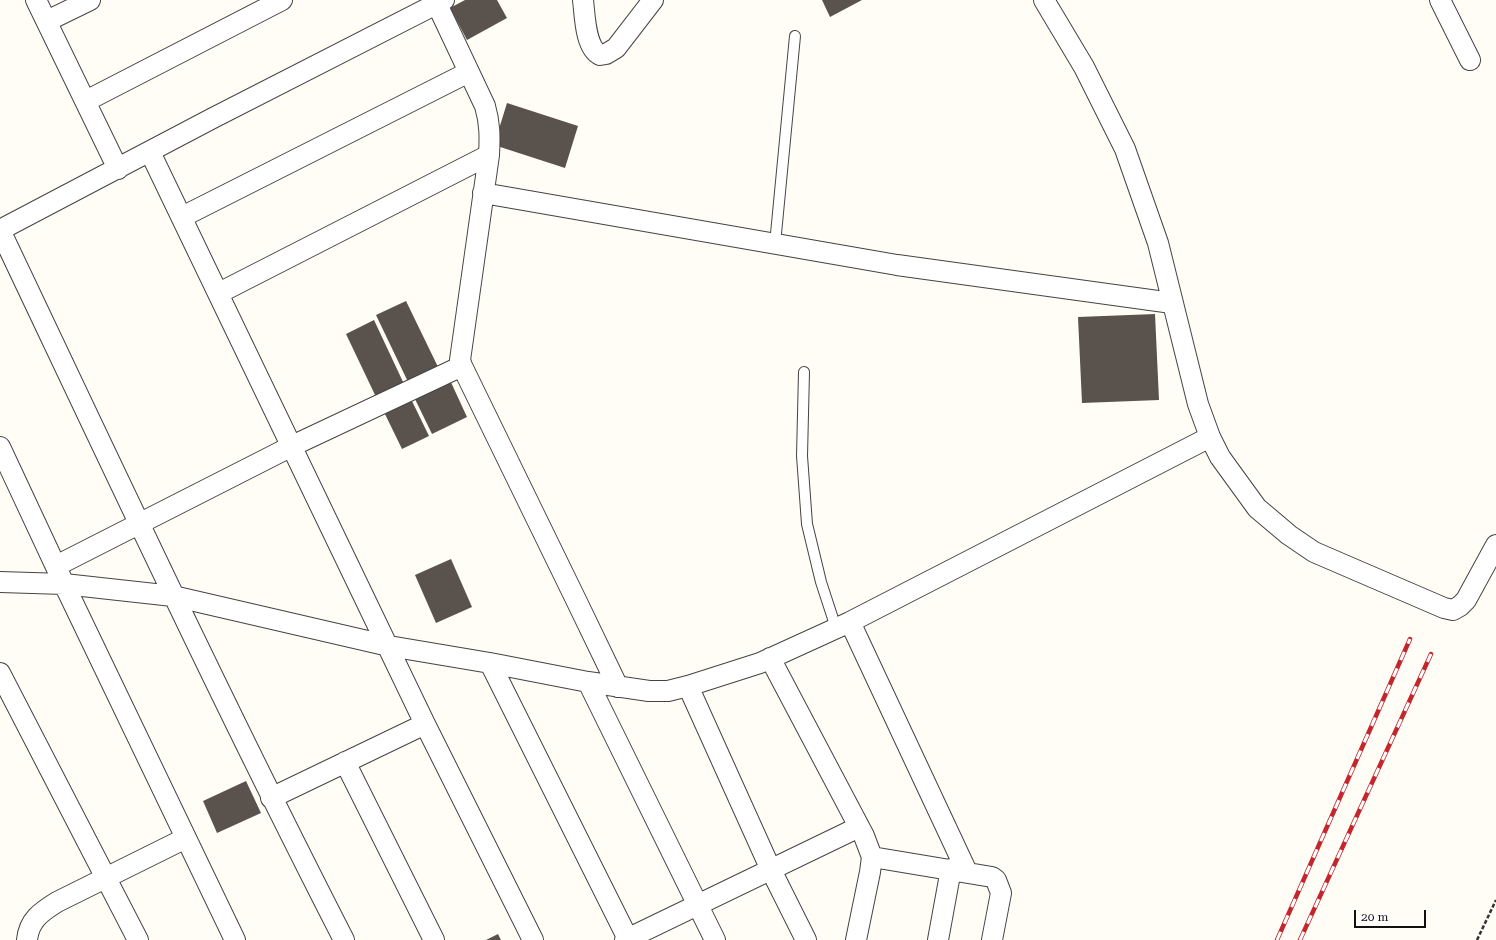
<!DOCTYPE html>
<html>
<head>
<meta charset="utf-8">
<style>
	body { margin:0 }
	#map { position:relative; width:1496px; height:940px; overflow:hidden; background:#fffdf5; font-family:"Roboto Serif",serif }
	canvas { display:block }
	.scale { position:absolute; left:1354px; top:910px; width:72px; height:18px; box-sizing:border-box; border:2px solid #111; border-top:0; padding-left:5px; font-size:12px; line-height:14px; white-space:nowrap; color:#111; -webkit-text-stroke:3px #fff; paint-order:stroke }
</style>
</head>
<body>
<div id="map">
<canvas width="1496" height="940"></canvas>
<div class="scale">20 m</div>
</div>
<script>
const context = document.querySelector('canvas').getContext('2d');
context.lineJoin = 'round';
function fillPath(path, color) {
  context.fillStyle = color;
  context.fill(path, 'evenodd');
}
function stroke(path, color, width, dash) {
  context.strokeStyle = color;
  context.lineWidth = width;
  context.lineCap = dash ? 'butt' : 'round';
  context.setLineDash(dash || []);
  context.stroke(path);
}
fillPath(new Path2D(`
	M465,0H497L507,18L467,40L450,8Z
	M822,0H862L830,17Z
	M507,103L578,126L565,168L494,145Z
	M406,301L439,369L409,384L376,315Z
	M1155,314L1159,400L1082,403L1078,317Z
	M374,320L404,384L376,397L346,334Z
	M449,378L467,417L432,434L413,395Z
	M411,399L429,436L402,449L384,412Z
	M451,559L472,607L436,623L415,575Z
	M246,781L261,813L217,833L203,801Z
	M498,934L501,940H486Z`), '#5a524d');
const lane = new Path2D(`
	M775,244L795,36
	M804,372L802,456L807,524L821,582L836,628`);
const street = new Path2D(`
	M36,0L118,169
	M435,0L485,106C490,123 490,137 489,155L460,360L462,366L578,604L618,687
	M583,0C585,16 585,47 600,55L606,54L616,48L653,0
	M1044,0L1084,67L1125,149L1158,243L1198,404L1210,437L1220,457L1257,508L1289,535L1314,552L1444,608L1453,610L1460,606L1466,600L1496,545
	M1440,0L1470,60
	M47,21L90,0
	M86,101L282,0
	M150,152L425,724L533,940
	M483,193L897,265L1172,303
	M182,217L469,72
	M219,293L489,155
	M0,447L64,584L235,940
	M56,566L292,446L462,366
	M0,582L64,584L173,596L389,646L490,663L588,682L649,691H668L688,686L760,663L850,622L1210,437
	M850,622L967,872
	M770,658L864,836L872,857L870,872L856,940
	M490,663L628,939
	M0,673L138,940
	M588,682L715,940
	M688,686L771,870L806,940
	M345,762L434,940
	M271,798L425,724
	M872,857L992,877L996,880L1001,893L992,940
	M27,940C29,920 41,912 57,902L186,838
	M344,940C224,706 113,468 0,230L213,118L444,0
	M625,940L859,827
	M938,940L951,869`);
stroke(lane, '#444', 12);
stroke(street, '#444', 22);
stroke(new Path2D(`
	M1477,940L1496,900`), '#333', 2.5, [4, 2]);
stroke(lane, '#fff', 10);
stroke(street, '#fff', 20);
const rail = new Path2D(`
	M1277,940L1410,639
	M1300,940L1431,654`);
stroke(rail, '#c4262e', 4.5);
stroke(rail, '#fff', 3, [9]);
</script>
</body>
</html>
